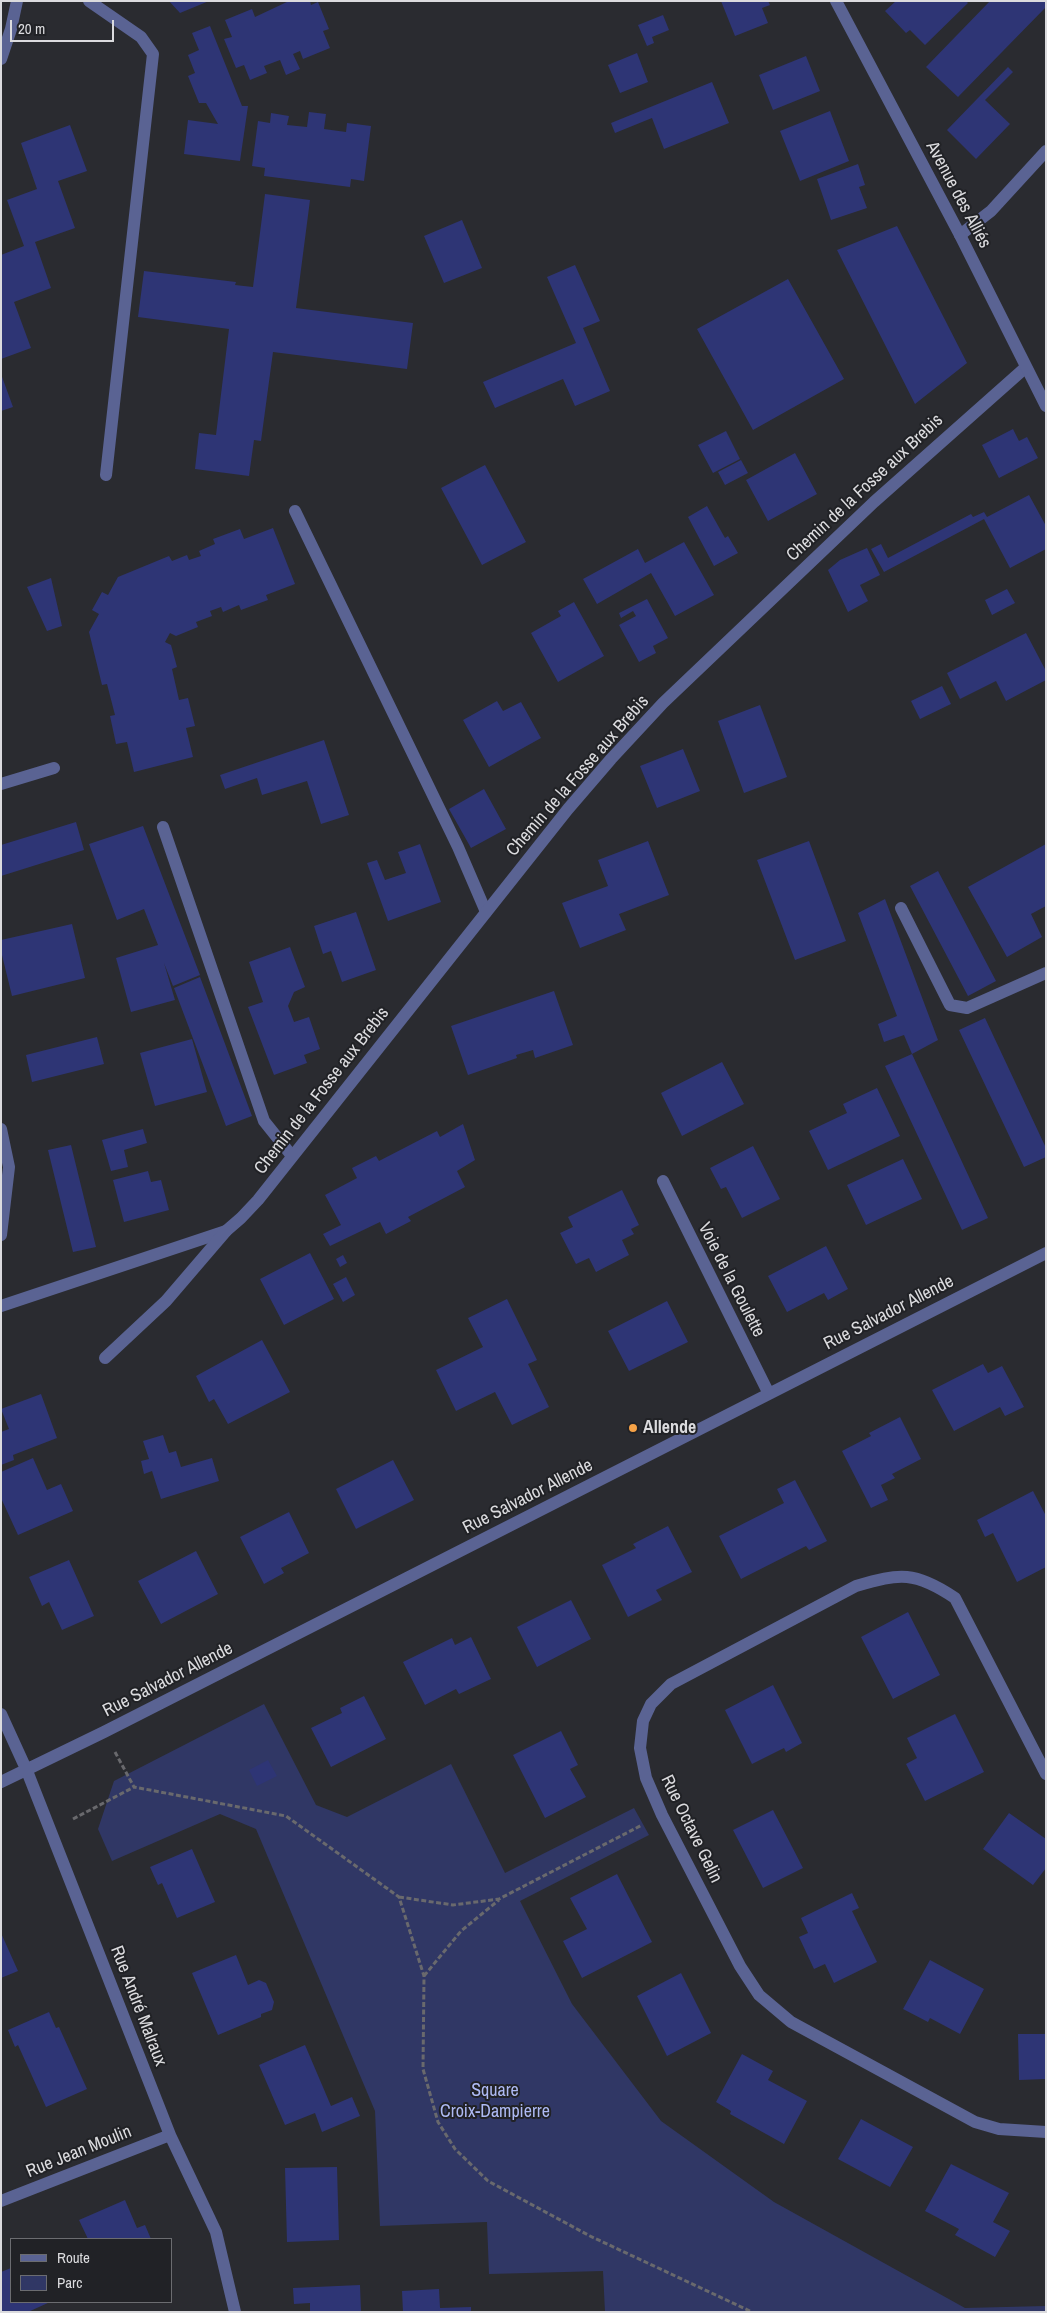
<!DOCTYPE html>
<html>
<head>
<meta charset="utf-8">
<style>
	body { margin:0 }
	#map { position:relative; width:1047px; height:2313px; overflow:hidden; background:#2a2b30; font-family:"Archivo Narrow",sans-serif }
	canvas { display:block }
	.frame { position:absolute; inset:0; border:2px solid #dbdbde; pointer-events:none }
	.legend { position:absolute; left:10px; top:2238px; width:162px; height:65px; box-sizing:border-box; background:#212226; border:1px solid #6b6c70; margin:0; padding:6px 9px; list-style:none; font-size:15px; color:#dbdbde }
	.legend li { display:flex; align-items:center; gap:10px; height:25px }
	.legend b { width:25px; border:1px solid #6b6c70 }
	.scale { position:absolute; left:10px; top:20px; width:104px; height:22px; box-sizing:border-box; border:2px solid #dbdbde; border-top:0; padding-left:6px; font-size:15px; line-height:18px; white-space:nowrap; color:#dbdbde; -webkit-text-stroke:4px #212226; paint-order:stroke }
</style>
</head>
<body>
<div id="map">
<canvas width="1047" height="2313"></canvas>
<div class="frame"></div>
<ul class="legend">
<li><b style="height:6px;background:#5a6393"></b>Route</li>
<li><b style="height:14px;background:#303765"></b>Parc</li>
</ul>
<div class="scale">20 m</div>
</div>
<script>
const context = document.querySelector('canvas').getContext('2d');
context.lineJoin = 'round';
function fillPath(path, color) {
  context.fillStyle = color;
  context.fill(path, 'evenodd');
}
function stroke(path, color, width, dash) {
  context.strokeStyle = color;
  context.lineWidth = width;
  context.lineCap = dash ? 'butt' : 'round';
  context.setLineDash(dash || []);
  context.stroke(path);
}
function drawText(font, color, halo, rows, align = 'center') {
  context.font = font + ' "Archivo Narrow",sans-serif';
  context.lineWidth = 4;
  context.setLineDash([]);
  context.textBaseline = 'middle';
  context.strokeStyle = halo;
  context.fillStyle = color;
  for (const [text, x, y, turn = 0] of rows) {
    context.save();
    context.translate(x, y);
    context.rotate((+turn || 0) * Math.PI / 180);
    context.textAlign = isNaN(turn) ? turn : align;
    if (halo) context.strokeText(text, 0, 0);
    context.fillText(text, 0, 0);
    context.restore();
  }
}
fillPath(new Path2D(`
	M264,1704L316,1805L347,1817L451,1764L505,1873L634,1808L649,1835L520,1901L572,2004L661,2121L774,2202L965,2308L1046,2306V2312H605L603,2271L489,2274L487,2222L380,2226L375,2111L256,1829L220,1814L112,1861L98,1829L114,1781Z`), '#303765');
fillPath(new Path2D(`
	M169,1H209L180,13Z
	M289,1H310L311,5L318,2L329,29L323,31L330,48L303,59L300,51L293,54L300,69L286,75L280,60L264,66L267,73L250,80L244,65L236,68L224,39L232,37L225,20L252,9L255,17Z
	M721,1H768L770,5L762,8L768,23L735,36Z
	M896,1H966L968,3L925,45L910,30L906,33L885,11Z
	M990,1H1046V7L958,97L926,67Z
	M663,15L669,30L652,37L654,43L647,46L638,25Z
	M210,26L242,106H248L240,161L184,154L188,120L218,124L206,103H199L188,76L195,73L188,55L199,50L192,33Z
	M637,53L648,82L620,93L608,65Z
	M806,56L820,91L773,110L759,75Z
	M1008,67L1013,72L985,100L1010,124L976,159L947,130Z
	M712,82L729,123L664,149L652,118L615,133L611,123Z
	M830,111L849,161L800,181L780,131Z
	M309,112L326,114L324,129L346,132L347,123L371,126L364,181L351,179L350,187L264,176L265,168L252,166L258,121L270,123L271,113L289,116L287,125L307,127Z
	M70,125L87,171L58,181L75,228L35,242L51,288L14,302L31,348L1,359V255L24,246L7,200L37,189L21,143Z
	M858,164L865,185L859,187L867,208L831,220L817,179Z
	M265,194L310,200L296,308L413,323L407,369L273,352L261,441L254,440L249,476L195,469L199,433L216,435L229,329L138,317L144,271L236,282L235,285L253,287Z
	M462,220L482,268L444,283L424,236Z
	M897,226L967,363L915,404L837,250Z
	M575,265L600,321L583,328L610,391L575,406L563,379L495,408L483,382L576,343L547,277Z
	M788,279L844,379L753,430L697,329Z
	M1,374L13,407L1,411Z
	M1013,429L1019,441L1027,437L1038,458L999,478L982,445Z
	M726,431L740,459L713,473L698,445Z
	M795,453L817,494L768,521L746,480Z
	M741,460L748,473L725,485L718,472Z
	M485,465L526,542L482,565L441,488Z
	M1029,495L1046,526V549L1010,568L984,519L884,572L871,549L881,544L888,558L971,514L973,517L984,512L987,517Z
	M707,506L725,538L728,536L738,553L714,566L688,517Z
	M273,528L295,584L266,595L268,600L241,610L239,605L223,612L221,607L210,611L212,616L196,622L198,627L176,636L170,633L165,642L171,645L177,667L172,669L179,700L188,698L195,726L186,728L193,757L134,772L127,742L116,744L110,716L115,715L107,684L102,685L89,632L99,614L92,610L102,592L108,595L118,577L169,556L172,561L187,555L189,560L201,556L199,551L215,544L213,539L240,529L244,539Z
	M684,542L714,595L675,616L651,573L597,604L583,579L638,549L645,563Z
	M867,548L880,575L860,585L868,601L848,612L828,570L840,560Z
	M51,578L62,626L47,631L27,587Z
	M1007,589L1015,603L992,615L985,600Z
	M647,599L668,638L653,646L656,653L639,662L619,625L636,616L633,611L621,618L619,613Z
	M574,602L604,656L558,682L531,633L561,616L558,611Z
	M1026,633L1046,671V680L1006,701L996,681L960,699L947,673Z
	M942,686L951,704L920,719L911,701Z
	M497,701L503,711L521,702L541,738L489,767L463,720Z
	M760,705L787,777L744,793L718,721Z
	M324,740L349,815L321,824L307,781L262,795L257,778L225,789L220,775Z
	M683,749L700,791L657,808L640,766Z
	M484,789L506,829L471,848L449,809Z
	M76,822L84,850L1,876V845Z
	M143,826L200,975L173,986L164,963L175,1000L131,1012L116,958L158,945L144,909L117,920L89,844Z
	M648,841L669,895L619,914L626,930L580,948L562,903L608,886L598,860Z
	M809,841L846,941L795,960L757,860Z
	M420,844L441,902L388,921L367,863L377,860L385,880L406,873L398,852Z
	M1046,844V906L1031,914L1042,937L1007,957L968,887Z
	M938,871L996,981L968,996L910,886Z
	M885,899L938,1040L912,1054L904,1035L884,1042L878,1024L897,1016L858,913Z
	M356,912L376,970L342,982L331,951L323,954L314,926Z
	M72,924L85,978L12,996L1,951V940Z
	M290,947L305,987L294,992L288,1006L294,1022L309,1017L320,1049L304,1055L307,1063L274,1075L248,1007L263,1002L249,962Z
	M200,977L252,1116L226,1126L174,988Z
	M554,991L573,1045L535,1058L533,1050L516,1055L517,1058L468,1075L451,1026Z
	M985,1018L1046,1148V1157L1024,1167L959,1030Z
	M97,1037L104,1064L32,1082L26,1055Z
	M192,1039L207,1092L155,1106L140,1053Z
	M912,1054L988,1218L962,1230L885,1066Z
	M722,1062L744,1104L682,1136L661,1093Z
	M877,1088L900,1136L828,1170L809,1131L847,1113L843,1104Z
	M463,1124L475,1160L457,1171L465,1187L408,1217L411,1221L386,1234L380,1222L330,1246L323,1234L341,1225L325,1195L357,1178L352,1168L376,1156L379,1161L437,1131L440,1137Z
	M143,1129L147,1143L124,1150L128,1167L111,1171L102,1140Z
	M71,1145L96,1247L73,1252L48,1150Z
	M753,1146L780,1199L742,1218L726,1187L721,1189L710,1168Z
	M903,1159L922,1199L866,1225L847,1185Z
	M148,1171L151,1182L161,1180L169,1210L124,1222L113,1180Z
	M622,1190L639,1225L631,1229L634,1234L622,1240L629,1255L596,1272L589,1258L576,1264L560,1233L573,1227L568,1217Z
	M826,1246L848,1289L828,1300L824,1293L787,1312L768,1276Z
	M310,1253L334,1299L284,1325L260,1279Z
	M343,1255L347,1263L340,1267L336,1259Z
	M346,1277L355,1295L343,1302L333,1284Z
	M507,1299L537,1360L528,1364L549,1407L512,1425L495,1392L456,1411L436,1370L483,1347L468,1318Z
	M667,1301L688,1342L629,1371L608,1331Z
	M262,1340L290,1392L228,1424L214,1399L209,1402L196,1376Z
	M983,1364L988,1373L1002,1366L1024,1407L1005,1416L1000,1407L954,1431L932,1390Z
	M41,1394L57,1438L13,1455L14,1460L1,1465V1432L9,1429L1,1409Z
	M900,1417L921,1459L892,1474L895,1478L881,1485L888,1500L871,1508L842,1451L871,1436L869,1433Z
	M163,1435L169,1453L176,1451L181,1467L212,1458L219,1481L161,1499L152,1471L144,1474L141,1461L149,1459L143,1441Z
	M33,1458L47,1490L61,1484L73,1511L18,1535L1,1498V1472Z
	M393,1460L414,1500L356,1529L336,1489Z
	M795,1480L827,1541L809,1550L806,1546L741,1579L719,1536L784,1503L777,1489Z
	M1033,1491L1046,1516V1567L1017,1582L993,1533L985,1537L977,1520Z
	M289,1512L309,1553L281,1568L284,1573L264,1584L240,1537Z
	M668,1526L692,1572L656,1590L662,1600L628,1617L602,1565L636,1548L633,1544Z
	M196,1551L218,1594L161,1624L138,1581Z
	M69,1560L94,1616L62,1630L49,1602L42,1606L29,1577Z
	M571,1600L591,1639L537,1667L517,1627Z
	M908,1612L940,1675L893,1699L861,1637Z
	M471,1637L491,1679L459,1694L456,1689L425,1705L403,1662L452,1638L455,1645Z
	M773,1685L802,1743L786,1752L784,1748L752,1764L725,1710Z
	M364,1696L386,1739L331,1767L311,1728L342,1713L340,1708Z
	M955,1714L984,1772L925,1801L906,1764L917,1758L907,1738Z
	M561,1731L578,1765L570,1769L586,1797L545,1818L513,1755Z
	M268,1760L277,1776L257,1786L249,1770Z
	M773,1810L803,1868L763,1888L733,1830Z
	M1009,1813L1046,1839V1868L1033,1885L983,1849Z
	M192,1849L215,1902L177,1918L162,1883L158,1885L150,1867Z
	M617,1874L652,1942L582,1978L563,1941L587,1929L570,1898Z
	M852,1893L859,1908L852,1911L877,1962L834,1983L825,1964L814,1969L799,1937L808,1933L801,1918Z
	M1,1933L18,1971L1,1978Z
	M236,1955L248,1985L259,1980L266,1983L274,2002L272,2010L261,2014V2017L218,2035L192,1973Z
	M930,1960L984,1989L960,2034L930,2018L928,2022L903,2009Z
	M681,1973L711,2033L667,2056L637,1996Z
	M49,2012L56,2028L59,2027L87,2089L46,2107L18,2045L15,2047L8,2030Z
	M1018,2034H1046V2079L1019,2080Z
	M305,2045L331,2106L352,2097L360,2116L322,2132L315,2113L285,2125L259,2065Z
	M742,2054L773,2071L768,2080L807,2101L784,2144L730,2114L731,2111L716,2102Z
	M861,2119L913,2147L890,2187L838,2159Z
	M951,2164L1009,2193L993,2222L1010,2231L995,2257L955,2235L959,2229L925,2211Z
	M337,2167L339,2240L287,2242L285,2168Z
	M125,2200L137,2228L145,2225L151,2239H88L79,2220Z
	M11,2268V2302H50L28,2312H1V2272Z
	M360,2285L361,2312H310V2303L294,2304L293,2288Z
	M439,2289L440,2308L471,2307V2312H403L402,2291Z`), '#2e3575');
stroke(new Path2D(`
	M115,1752L134,1787L286,1816L399,1897L424,1976L423,2069L438,2122L455,2149L488,2181L590,2236L752,2312
	M73,1819L134,1787
	M399,1897L453,1905L499,1899L642,1825
	M424,1976L461,1931L499,1900`), '#69696d', 3, [5, 2.5]);
stroke(new Path2D(`
	M89,1L141,37L153,54L106,475
	M295,511L458,847L486,912
	M1,784L54,768
	M163,827L264,1121L292,1156
	M901,908L950,1005L967,1008L1046,973
	M1,1129L9,1167L1,1235
	M1,1306L226,1231`), '#5a6393', 12);
stroke(new Path2D(`
	M1,59L11,29L17,1
	M960,235L991,211L1046,151
	M663,1181L769,1394
	M105,1358L166,1301L226,1231L241,1218L258,1200L568,809L611,759L663,703L874,502L1025,368
	M1,1714L27,1771L170,2135L216,2232L235,2312
	M1046,1774L955,1598C915,1571 900,1573 856,1586L671,1684L651,1704L643,1721L640,1748L646,1778L662,1815L740,1966L759,1995L791,2022L975,2122L999,2129L1046,2132
	M1,1782L104,1732L1046,1253
	M1,2201L170,2135`), '#5a6393', 12);
stroke(new Path2D(`
	M836,1L960,235L1046,406`), '#5a6393', 12);
for (const [x, y, r, color] of [
	[633,1428,5,"#f6a247"]
]) {
  const dot = new Path2D();
  dot.arc(x, y, r, 0, 2 * Math.PI);
  context.fillStyle = color;
  context.fill(dot);
  stroke(dot, '#212226', 2);
}
drawText('18px', '#dbdbde', '#212226', [
	["Avenue des Alliés",958,195,62],
	["Chemin de la Fosse aux Brebis",865,488,-43],
	["Chemin de la Fosse aux Brebis",578,776,-49],
	["Chemin de la Fosse aux Brebis",322,1091,-52],
	["Voie de la Goulette",731,1280,63],
	["Rue Salvador Allende",889,1313,-27],
	["Rue Salvador Allende",528,1497,-27],
	["Rue Salvador Allende",168,1680,-27],
	["Rue Octave Gelin",691,1829,64],
	["Rue André Malraux",138,2006,69],
	["Rue Jean Moulin",79,2152,-22]
]);
drawText('bold 18px', '#dbdbde', '#212226', [
	["Allende",643,1428]
], 'left');
drawText('18px', '#aebaf4', '#212226', [
	["Square",495,2091],
	["Croix-Dampierre",495,2112]
]);
</script>
</body>
</html>
